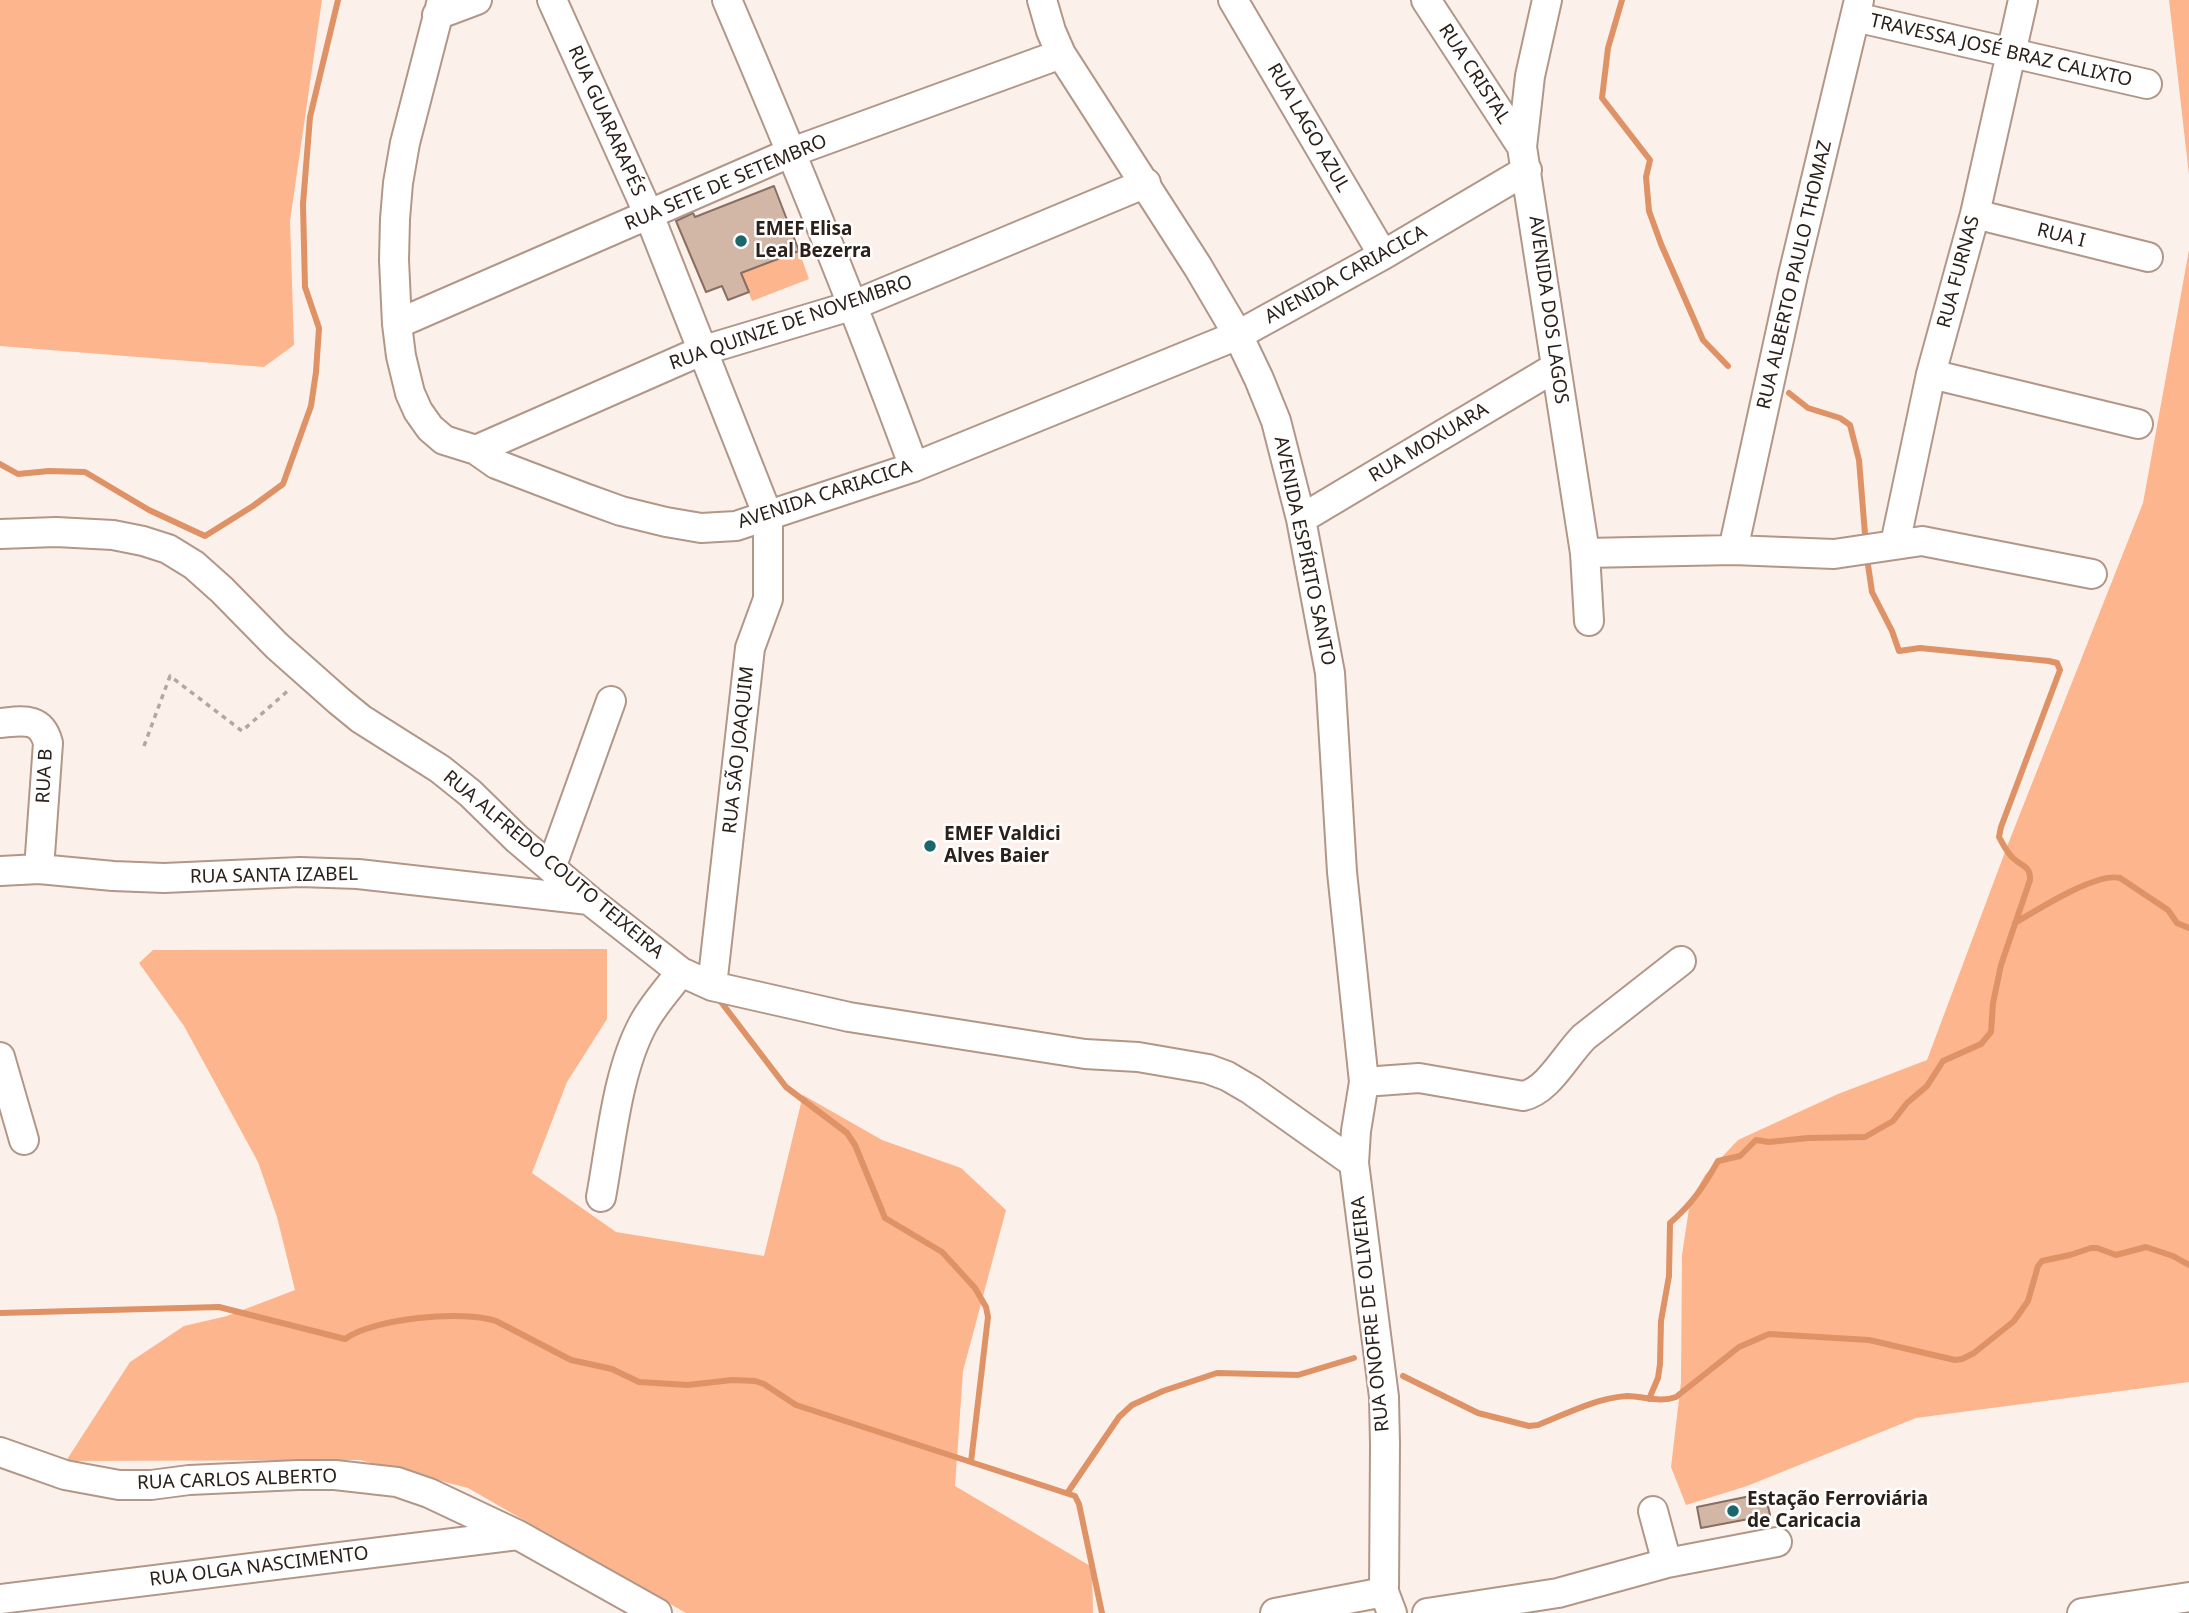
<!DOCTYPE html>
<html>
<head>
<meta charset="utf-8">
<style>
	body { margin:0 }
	canvas { display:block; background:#fcf1ea }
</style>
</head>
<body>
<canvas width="2189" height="1613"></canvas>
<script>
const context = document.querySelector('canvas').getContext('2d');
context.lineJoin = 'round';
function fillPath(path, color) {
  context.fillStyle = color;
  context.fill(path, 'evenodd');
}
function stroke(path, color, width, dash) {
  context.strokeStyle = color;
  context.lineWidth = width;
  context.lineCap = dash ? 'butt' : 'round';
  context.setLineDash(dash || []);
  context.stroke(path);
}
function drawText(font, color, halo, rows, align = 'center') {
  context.font = font + ' "Noto Sans",sans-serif';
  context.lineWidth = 5;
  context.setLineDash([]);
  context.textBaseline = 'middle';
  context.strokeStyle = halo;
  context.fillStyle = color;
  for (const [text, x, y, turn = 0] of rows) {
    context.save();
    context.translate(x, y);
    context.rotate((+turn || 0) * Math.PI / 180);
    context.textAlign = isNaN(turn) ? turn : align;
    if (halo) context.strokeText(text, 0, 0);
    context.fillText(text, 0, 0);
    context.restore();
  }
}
fillPath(new Path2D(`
	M0,0H322L290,221L294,345L264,367L0,346Z
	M2169,0H2189V175Z
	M2189,250V1382L1916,1418L1747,1486L1686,1505L1671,1467L1681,1382L1682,1255L1690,1202L1705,1175L1738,1140L1838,1094L1927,1060L2008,844L2143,503Z
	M799,251L809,279L752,301L741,273Z
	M607,949V1019L567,1082L532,1173L616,1232L764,1256L803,1095L882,1140L961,1168L1006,1210L963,1371L955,1486L1092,1567L1093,1613H686L468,1488L360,1460L66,1461L130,1362L184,1326L227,1316L295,1290L277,1217L258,1162L184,1026L139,963L153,950Z`), '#fcb58d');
stroke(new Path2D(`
	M1622,0L1608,48L1602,98L1650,160L1646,177L1649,211L1661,244L1703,340L1728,366
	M1789,393L1808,408L1840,418L1850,425L1859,460L1865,534
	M0,464L18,474L49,471L85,472L149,510L205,536L253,506L283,484L311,406L316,372L319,328L305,287L303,204L310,117L338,0
	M2015,923C2037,910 2096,872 2120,878L2168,910L2177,923L2189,928
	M718,998L786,1087L847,1133L855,1145L885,1218L942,1252L975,1288L986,1307L988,1317L971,1462
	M0,1313L219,1307L345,1339C373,1318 463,1310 496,1321L571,1360L612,1369L639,1382L688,1385L732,1380L755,1381L764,1384L796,1405L1075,1496L1079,1504L1102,1613
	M1403,1376L1478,1413L1529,1426L1538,1425C1566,1414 1596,1398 1627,1396C1643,1396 1660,1403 1676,1397L1739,1347L1769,1334L1869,1340L1955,1360L1962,1359L1974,1353L2014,1321L2028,1301L2038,1266L2042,1261L2070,1255L2091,1248H2097L2116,1255L2146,1247L2173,1256L2189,1265
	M1649,1399L1658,1378L1660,1364L1661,1321L1669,1276L1670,1223C1692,1204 1704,1186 1718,1161L1740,1156L1756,1140L1769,1142L1808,1138L1865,1137L1893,1121L1907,1103L1927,1086L1943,1061L1981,1044L1991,1032L1993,1003L2001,965L2030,880C2031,866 2021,866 2013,858C2007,853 2003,844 1999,837L2001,827L2060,670L2057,663L2049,661L1920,648L1899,651L1892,631L1872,592L1867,558
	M1068,1492L1119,1417L1132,1405L1163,1391L1217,1373L1298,1375L1354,1358`), '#de9266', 6);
const building = new Path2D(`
	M774,186L799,251L741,273L749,292L728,300L722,286L706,292L676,221L693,213L695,217Z
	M1765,1493L1770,1515L1701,1528L1697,1507Z`);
fillPath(building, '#d2b6a6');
stroke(building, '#886f61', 2);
const minor = new Path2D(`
	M442,0L405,143L398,183L395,219L394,260L397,324L401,356L410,393L418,411L430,428L444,440L476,450L496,464L585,498L621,511L666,522L701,528L736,526L914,467L1238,335L1383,255L1527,170
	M552,0L649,215L768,516V599L750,648L712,986
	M727,0C793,154 856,310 914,467
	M1042,0L1051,31L1061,54L1198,267L1238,335L1259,379L1276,421L1301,519L1330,673L1342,872L1364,1082L1356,1131L1354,1163L1384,1397L1385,1444L1384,1592L1392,1613
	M1233,0L1383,255
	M1426,0L1522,147
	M1547,0L1530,76L1522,147L1585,553L1589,621
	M437,15L477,0
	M1855,17L2147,84
	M1975,214L2148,257
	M397,324L792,152L1061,54
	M1931,374L2138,424
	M476,450L701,351L854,305L1146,183
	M1301,519L1556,367
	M0,534L56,532L113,535L143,541L168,549L194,565L222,590L277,646L339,701L361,719L440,769L470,793L517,839L589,900L681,972L712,986L849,1017L1085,1054L1138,1057L1208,1069L1227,1076L1251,1090L1354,1163
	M1895,544L1931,374L1975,214L2023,0
	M1733,550L1793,275L1859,0
	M1585,553L1733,550L1834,554L1922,541L2092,574
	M0,723C22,721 41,716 48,743L39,869
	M551,868L611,701
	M0,871L39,869L113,876L164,878L300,872L358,874L589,900
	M0,1057L24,1140
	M1364,1082L1419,1078L1523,1096C1548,1091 1565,1056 1584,1037L1681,961
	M601,1197C611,1143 617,1072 643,1024C653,1005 668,989 681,972
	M0,1452L65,1475L119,1485H151L189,1480L298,1475H335L397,1482L429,1493L518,1535L657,1613
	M1653,1511L1667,1563
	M0,1599L518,1535
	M1275,1613L1384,1592
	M1427,1613L1558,1593L1667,1563L1777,1542
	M2082,1613L2189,1597`);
stroke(minor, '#b29788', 32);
stroke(new Path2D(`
	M144,746L170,676L242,731L290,689`), '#b2a7a1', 3.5, [5, 5]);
stroke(minor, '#fff', 28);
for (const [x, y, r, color] of [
	[741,241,7,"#1b686c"],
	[930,846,7,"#1b686c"],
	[1733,1511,7,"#1b686c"]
]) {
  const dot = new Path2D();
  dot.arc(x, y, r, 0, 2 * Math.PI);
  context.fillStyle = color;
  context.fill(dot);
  stroke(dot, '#fff', 2.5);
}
drawText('19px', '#2b201a', '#fff', [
	["TRAVESSA JOSÉ BRAZ CALIXTO",2001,51,13],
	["RUA CRISTAL",1474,74,57],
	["RUA GUARARAPÉS",606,121,66],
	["RUA LAGO AZUL",1308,128,60],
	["RUA SETE DE SETEMBRO",726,183,-23],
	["RUA I",2061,236,14],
	["RUA FURNAS",1959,272,-75],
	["AVENIDA CARIACICA",1346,275,-29],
	["RUA ALBERTO PAULO THOMAZ",1795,275,-77],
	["AVENIDA DOS LAGOS",1548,310,82],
	["RUA QUINZE DE NOVEMBRO",791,323,-19],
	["RUA MOXUARA",1429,443,-31],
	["AVENIDA CARIACICA",825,495,-18],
	["AVENIDA ESPÍRITO SANTO",1304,551,78],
	["RUA SÃO JOAQUIM",739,750,-84],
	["RUA B",45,776,-87],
	["RUA ALFREDO COUTO TEIXEIRA",553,865,40],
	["RUA SANTA IZABEL",274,876,-1],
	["RUA ONOFRE DE OLIVEIRA",1371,1314,-96],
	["RUA CARLOS ALBERTO",237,1480,-2],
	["RUA OLGA NASCIMENTO",259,1567,-7]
]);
drawText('bold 19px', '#2b201a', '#fff', [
	["EMEF Elisa",755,230],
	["Leal Bezerra",755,252],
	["EMEF Valdici",944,835],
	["Alves Baier",944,857],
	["Estação Ferroviária",1747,1500],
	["de Caricacia",1747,1522]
], 'left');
</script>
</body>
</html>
